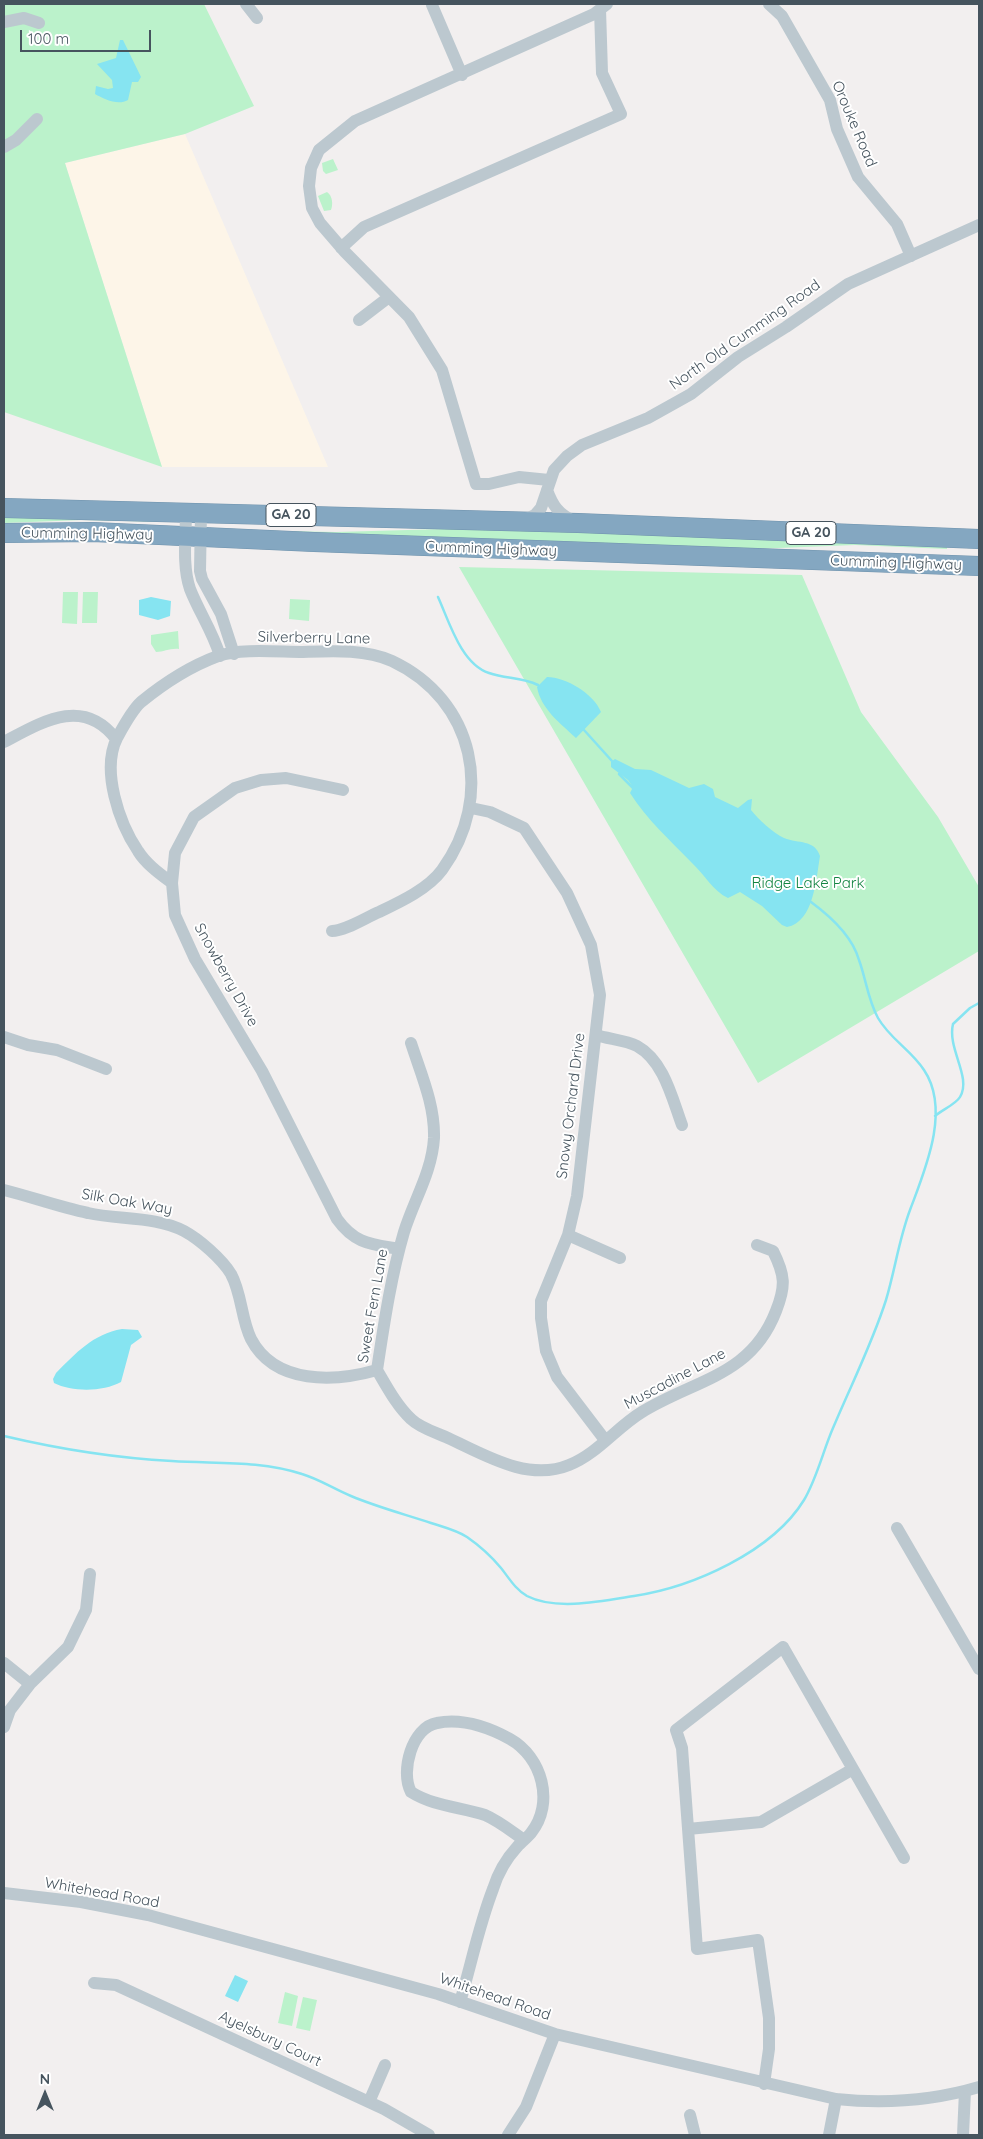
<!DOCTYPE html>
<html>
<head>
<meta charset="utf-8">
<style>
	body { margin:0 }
	#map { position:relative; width:983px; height:2139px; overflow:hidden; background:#f2efef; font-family:Quicksand,sans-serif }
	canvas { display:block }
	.frame { position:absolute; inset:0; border:5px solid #46545e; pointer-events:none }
	.north { position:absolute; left:20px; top:2069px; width:50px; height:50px; -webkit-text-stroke:4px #fff; paint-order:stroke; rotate:0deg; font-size:14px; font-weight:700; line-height:20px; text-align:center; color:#46545e }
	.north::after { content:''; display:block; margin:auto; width:18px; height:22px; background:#46545e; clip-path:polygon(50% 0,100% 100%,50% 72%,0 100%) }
	.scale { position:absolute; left:20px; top:30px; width:131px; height:22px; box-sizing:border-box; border:2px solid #46545e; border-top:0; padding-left:6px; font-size:15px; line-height:18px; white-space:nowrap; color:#46545e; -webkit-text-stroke:4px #fff; paint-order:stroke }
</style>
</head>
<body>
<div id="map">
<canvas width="983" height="2139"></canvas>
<div class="frame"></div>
<div class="north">N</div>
<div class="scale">100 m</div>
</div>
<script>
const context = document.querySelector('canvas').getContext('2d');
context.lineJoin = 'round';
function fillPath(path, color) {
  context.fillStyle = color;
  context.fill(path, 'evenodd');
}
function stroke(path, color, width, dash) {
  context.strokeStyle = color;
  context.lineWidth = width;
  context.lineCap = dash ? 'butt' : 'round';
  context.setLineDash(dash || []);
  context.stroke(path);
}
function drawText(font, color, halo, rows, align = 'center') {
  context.font = font + ' Quicksand,sans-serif';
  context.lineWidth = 4;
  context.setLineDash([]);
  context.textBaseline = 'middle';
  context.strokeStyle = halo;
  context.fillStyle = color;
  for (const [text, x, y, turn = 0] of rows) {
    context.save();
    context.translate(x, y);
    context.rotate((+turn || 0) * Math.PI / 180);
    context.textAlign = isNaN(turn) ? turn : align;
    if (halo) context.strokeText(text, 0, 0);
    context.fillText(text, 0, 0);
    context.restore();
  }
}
fillPath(new Path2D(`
	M185,134L328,467H162L65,163Z`), '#fdf5e8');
fillPath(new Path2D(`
	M4,4H204L254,106L185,134L65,163L162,467L4,412Z
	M333,159L338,170L326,174L323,171L322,163Z
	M327,192C333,196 333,205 331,210L324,211L318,196Z
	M4,516L166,517V522L82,520L4,523Z
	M479,528L947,543V549L855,545L702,551L226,530L336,532Z
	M459,567L802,575L861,712L938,817L979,887V951L758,1083Z
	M63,592H78L77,624L62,623Z
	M83,592H98L97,623H82Z
	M290,599L310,600L309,621L289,619Z
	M178,631L179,649C170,648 164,652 156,652L151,644V635Z
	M285,1992L298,1996L292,2026L278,2023Z
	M303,1997L317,2000L310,2031L296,2028Z`), '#bbf2cb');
fillPath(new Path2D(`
	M120,40H123L141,77L138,82H132L128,100C118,106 104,99 95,94L96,86L108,89L113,88L112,80L97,64L116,58Z
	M151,597L171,601L170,616L158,620L139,615V600Z
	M547,677C566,677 594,694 601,712L576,738C560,723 541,709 537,687Z
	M615,759L635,769L651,770L689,788L704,784L713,789L715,797L738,808L748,800L752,799L751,810C758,819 773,833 784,838C799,844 814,839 820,856C816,879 814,922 787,927L782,925L762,906L740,892L728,898C714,892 704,874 692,863C670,840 647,820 630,793L633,787L628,780L611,767V762Z
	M122,1329L138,1330L142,1337L131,1345L121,1382C103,1392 72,1392 54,1383L53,1379L56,1373C76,1353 93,1334 122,1329Z
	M235,1975L248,1981L238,2002L225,1996Z`), '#86e4f1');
stroke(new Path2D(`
	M438,597C449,621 461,664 489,673C506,679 521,677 538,685
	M584,730L612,761
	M619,774L633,788
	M935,1116C942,1110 956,1104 960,1097C972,1077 947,1049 953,1024L970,1008L979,1003
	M4,1436C59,1449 115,1458 172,1461C215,1464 259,1460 302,1474C319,1479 334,1489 351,1496C377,1507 404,1514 431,1523C443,1527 456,1530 467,1537C480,1546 491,1556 501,1568C509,1578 515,1589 527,1596C556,1611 603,1601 634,1596C693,1587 772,1552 804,1500C817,1478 823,1451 833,1428C851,1385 872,1344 886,1300C895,1270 899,1239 910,1210C925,1170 951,1110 924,1070C911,1050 890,1039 878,1018C868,1000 866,979 859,960C852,935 830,916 811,902`), '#86e4f1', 2.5);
const highway = new Path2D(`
	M4,508L578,523L979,539
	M4,533L93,532L314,542L979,566`);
stroke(highway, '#6f92ac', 20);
stroke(new Path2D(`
	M246,4L257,18
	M769,4L782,16L830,100L837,129L858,177L897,224L911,256
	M432,5L462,75
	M4,22L24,18L39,23
	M4,147L16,140L37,119
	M341,248L364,227L621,114L602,73L600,9
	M359,320L389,297
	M549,480L519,477L489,484H476L442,370L409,317L345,252L320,223L312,208L309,186L311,168L319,150L355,121L594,14L607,4
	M547,490C553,506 558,513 573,521
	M186,512C186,536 182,566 190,589C199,612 213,632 220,656
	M201,513L200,571L202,579L221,614L234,654
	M522,521L535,515L541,508L554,470L567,456L582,445L648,418L691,394L738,357L786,327L848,284L979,225
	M4,742C42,722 83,696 116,739
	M343,790L286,778L261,780L235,788L194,817L175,853L172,883L175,915L195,959L262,1071L337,1219C355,1244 371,1244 399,1249
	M471,808L490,812L524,828L567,893L591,945L600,995L577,1196L568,1235L541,1301V1318L546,1351L557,1377L605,1440
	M172,883C160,874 146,864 138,851C119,823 101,770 117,738C123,727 132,710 141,702C163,684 191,666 218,656C241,648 279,652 303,652C332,651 365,649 392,661C475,700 495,797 442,870C428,889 400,902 379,912C365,918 345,931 332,931
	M596,1035C608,1039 626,1040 637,1046C664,1061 672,1098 682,1125
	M4,1037L28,1045L57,1050L106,1069
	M411,1043C421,1074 435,1105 434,1138C432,1172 414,1200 404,1232C391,1276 384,1324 377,1370C387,1387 397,1406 411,1419C420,1428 437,1433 448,1438C485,1455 528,1482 569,1465C597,1454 617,1427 642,1412C696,1379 751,1376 776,1311C786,1286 785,1275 773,1251L757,1245
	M4,1190C32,1197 59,1207 88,1213C118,1220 156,1216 184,1231C199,1239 222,1259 231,1274C242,1294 241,1319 251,1339C275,1385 335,1382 377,1370
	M568,1235L620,1258
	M897,1528L979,1669
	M4,1663L30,1684
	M4,1727L10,1710L30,1684L68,1647L86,1610L90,1574
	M688,1829L761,1822L853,1769
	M4,1893L81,1902L148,1915L438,1994L555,2034L836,2099C885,2104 932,2101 979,2087
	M94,1983L116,1985L384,2109L429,2135
	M460,2002C471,1965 479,1925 493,1889C498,1873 506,1859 517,1847C521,1842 527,1838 531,1833C555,1803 542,1757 510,1739C488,1727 462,1718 437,1723C412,1727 400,1772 411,1792C433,1806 460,1807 485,1815C499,1821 511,1831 524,1840
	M764,2084L769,2049V2018L758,1940L697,1949L682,1748L676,1730L783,1647L904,1858
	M369,2102L385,2065
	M690,2115L695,2135
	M508,2135L526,2107L555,2034
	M829,2135L836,2099
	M963,2135L965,2091`), '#bcc8cf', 12);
stroke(highway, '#84a7c1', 19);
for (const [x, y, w] of [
	[291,515,50],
	[811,533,50]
]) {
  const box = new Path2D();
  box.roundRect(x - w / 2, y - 11.5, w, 23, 4);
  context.fillStyle = '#fff';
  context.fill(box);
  stroke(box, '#46545e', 1);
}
drawText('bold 14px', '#46545e', null, [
	["GA 20",291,515],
	["GA 20",811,533]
]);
drawText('15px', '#46545e', '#fff', [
	["Orouke Road",854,124,67],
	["North Old Cumming Road",745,335,-35],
	["Cumming Highway",87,534,1],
	["Cumming Highway",491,549,2],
	["Cumming Highway",896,563,2],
	["Silverberry Lane",314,638,1],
	["Snowberry Drive",226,975,61],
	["Snowy Orchard Drive",571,1106,-83],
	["Silk Oak Way",127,1202,10],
	["Sweet Fern Lane",373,1306,-80],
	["Muscadine Lane",675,1379,-28],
	["Whitehead Road",102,1893,10],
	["Whitehead Road",495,1997,19],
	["Ayelsbury Court",270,2039,25]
]);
drawText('15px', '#128441', '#fff', [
	["Ridge Lake Park",808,883]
]);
</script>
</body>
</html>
